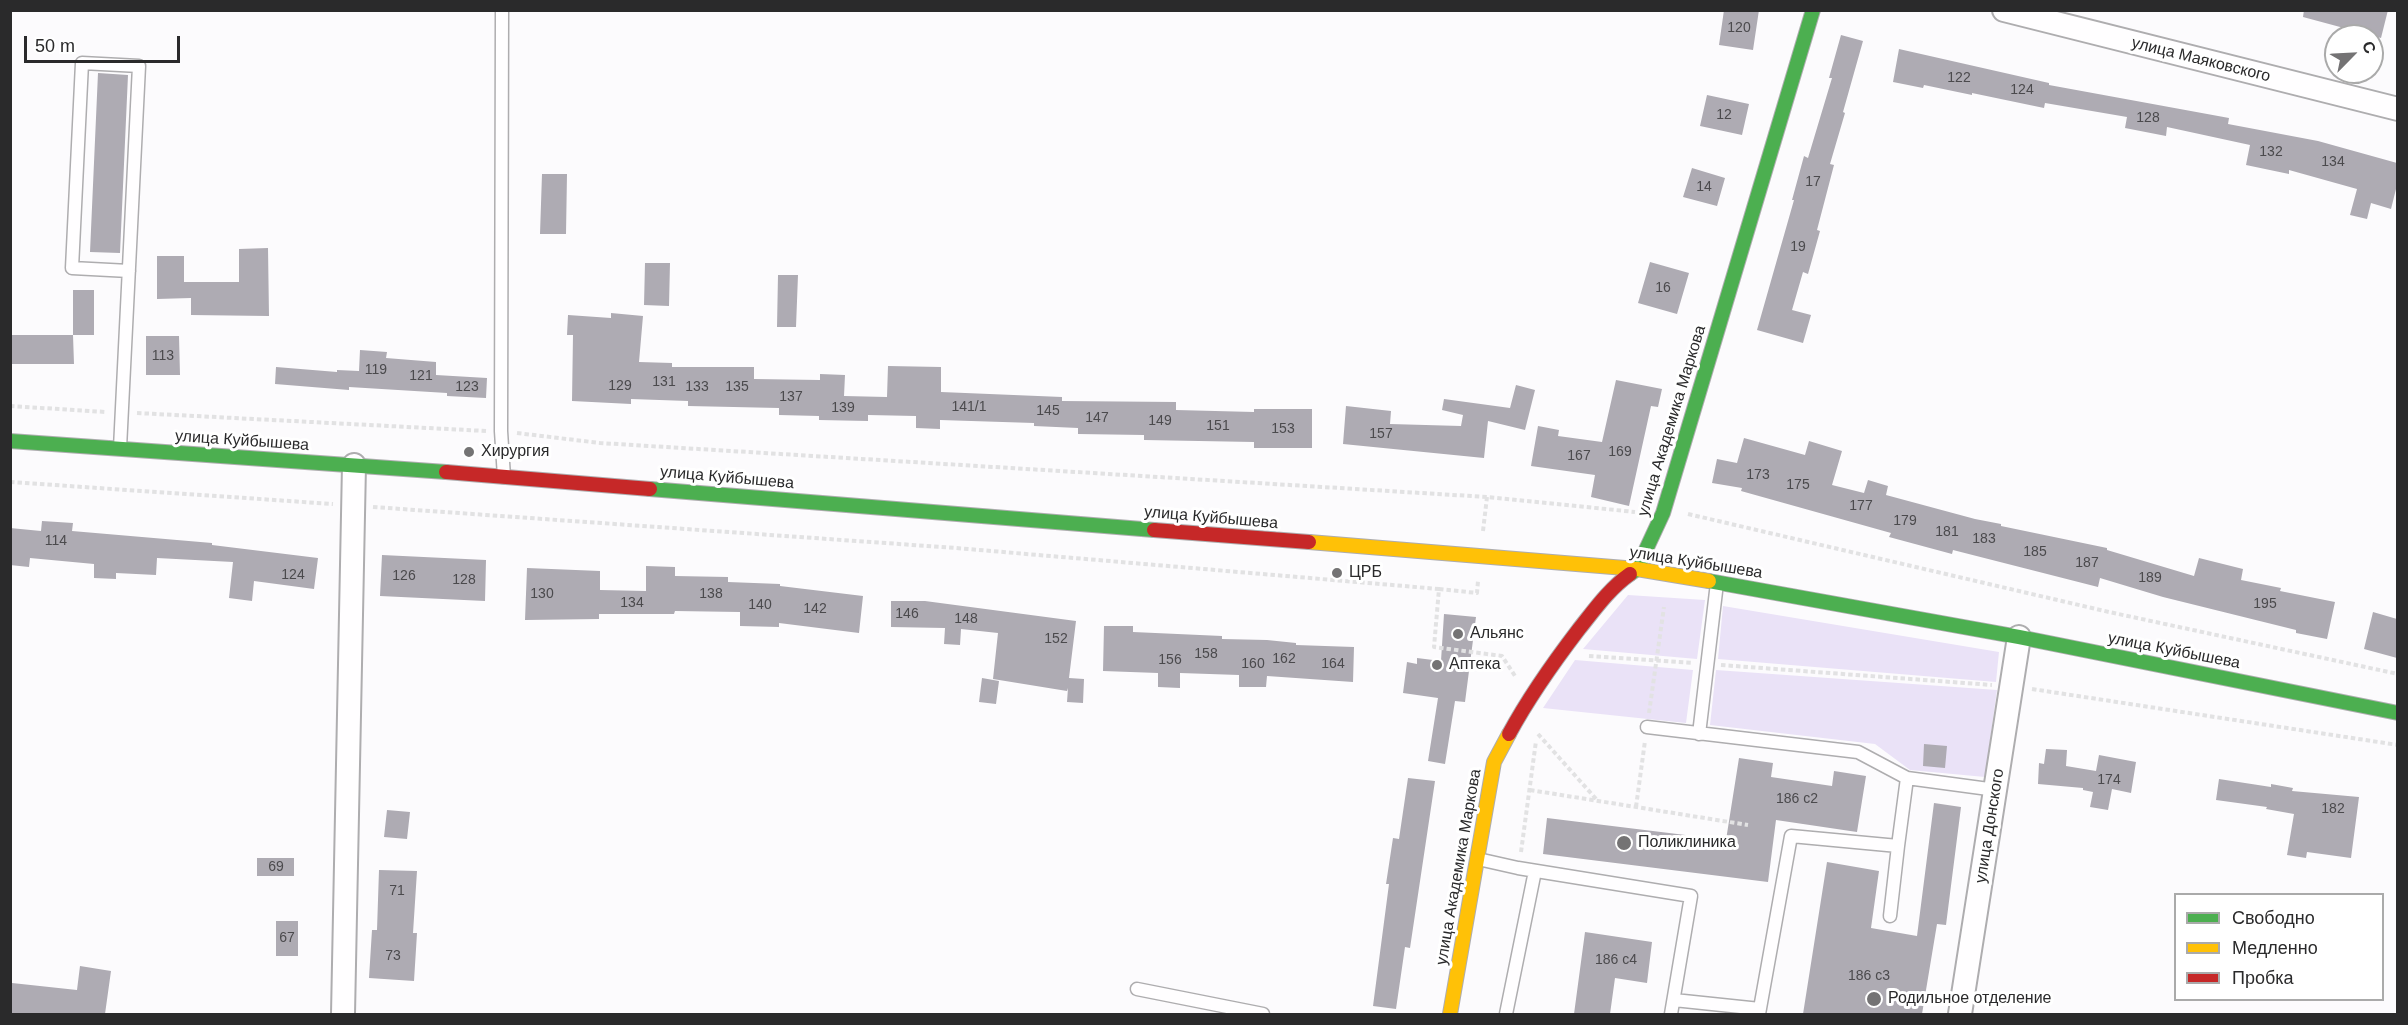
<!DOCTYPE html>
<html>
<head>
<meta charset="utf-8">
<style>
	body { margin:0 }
	#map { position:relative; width:2408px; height:1025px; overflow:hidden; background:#fcfbfd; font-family:Helvetica,sans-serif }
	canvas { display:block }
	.frame { position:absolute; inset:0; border:12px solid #2a2a2b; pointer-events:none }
	.legend { position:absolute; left:2174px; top:893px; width:210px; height:108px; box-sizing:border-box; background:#fff; border:2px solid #aaa; margin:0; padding:8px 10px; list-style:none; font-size:18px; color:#2a2a2b }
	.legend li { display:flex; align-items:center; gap:12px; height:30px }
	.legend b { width:30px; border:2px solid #aaa }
	.north { position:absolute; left:2324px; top:24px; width:60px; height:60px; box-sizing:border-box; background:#fff; border:2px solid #aaa; border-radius:50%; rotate:66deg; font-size:16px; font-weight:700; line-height:24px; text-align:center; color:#2a2a2b }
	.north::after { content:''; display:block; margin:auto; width:21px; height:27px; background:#747374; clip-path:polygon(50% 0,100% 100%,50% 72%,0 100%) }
	.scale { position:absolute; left:24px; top:36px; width:156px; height:27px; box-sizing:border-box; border:3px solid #2a2a2b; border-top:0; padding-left:8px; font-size:18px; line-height:21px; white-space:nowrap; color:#2a2a2b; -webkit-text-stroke:4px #fff; paint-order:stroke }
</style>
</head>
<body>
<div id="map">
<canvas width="2408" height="1025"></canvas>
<div class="frame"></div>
<ul class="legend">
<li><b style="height:8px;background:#4caf50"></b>Свободно</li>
<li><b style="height:8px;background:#ffc107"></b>Медленно</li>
<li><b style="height:8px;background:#c62828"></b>Пробка</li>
</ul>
<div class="north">С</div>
<div class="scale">50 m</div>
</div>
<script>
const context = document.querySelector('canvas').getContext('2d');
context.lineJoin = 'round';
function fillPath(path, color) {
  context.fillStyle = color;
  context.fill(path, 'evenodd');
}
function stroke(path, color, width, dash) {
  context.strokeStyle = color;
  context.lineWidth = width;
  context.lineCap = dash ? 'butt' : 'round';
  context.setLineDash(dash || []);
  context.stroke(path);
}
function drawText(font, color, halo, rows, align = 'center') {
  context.font = font + ' Helvetica,sans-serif';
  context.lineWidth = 6;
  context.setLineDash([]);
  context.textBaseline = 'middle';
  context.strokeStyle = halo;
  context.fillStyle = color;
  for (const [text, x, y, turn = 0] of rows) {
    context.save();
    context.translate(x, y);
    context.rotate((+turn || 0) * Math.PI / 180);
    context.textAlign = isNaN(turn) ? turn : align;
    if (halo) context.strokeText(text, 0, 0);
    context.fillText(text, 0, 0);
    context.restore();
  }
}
fillPath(new Path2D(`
	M1628,595L1705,600L1697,659L1583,649Z
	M1723,606L1999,652L1996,682L1718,659Z
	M1575,660L1693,670L1686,723L1543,708Z
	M1716,670L1997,690L1985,777L1910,770L1875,744L1710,725Z`), '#eae2f7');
fillPath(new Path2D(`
	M1724,10H1759L1753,50L1719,45Z
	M2304,10H2388L2381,38L2303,17Z
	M1841,35L1863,41L1843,112L1845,113L1830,164L1834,165L1817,230L1820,231L1808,274L1803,272L1792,310L1811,315L1803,343L1757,330L1794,200H1792L1804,156L1808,158L1832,78H1829Z
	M1899,49L2049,83V85L2229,118L2228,124L2318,141L2397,163V185L2391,209L2371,203L2367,219L2350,215L2357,189L2289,170V174L2246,165L2250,145L2167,127L2166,136L2125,128L2127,117L2045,103L2044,108L1972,93V95L1924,85L1923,88L1893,82Z
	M98,73L128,75L120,253L90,252Z
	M1707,95L1749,104L1742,135L1700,126Z
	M1692,168L1725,178L1717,206L1683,197Z
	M542,174H567L566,234H540Z
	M268,248L269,316L191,315V298L157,299V256H184V282H239V249Z
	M1650,262L1689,273L1677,314L1638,303Z
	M645,263H670L669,306L644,305Z
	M778,275H798L796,327H777Z
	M73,290H94V335H73Z
	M611,313L643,316L639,362L672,363V367H754V379L820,380V374L845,375L844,396L887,397L888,366L941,367V392L1062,397V401L1176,402V410L1254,412V409H1312V448H1254V442L1144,440V435L1078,434V428L1034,426V423L940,420V429L916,428V416L868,415V421L819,420V416L779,415V408L688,406V401L631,399V404L572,401L573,335H567L568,315L611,318Z
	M10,335H73L74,364H10Z
	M146,336H179L180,375H146Z
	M360,350L387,352L386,358L436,362V375L487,378L486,398L447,396V393L349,387V390L275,384L276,367L337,372V370L359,371Z
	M1616,380L1662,389L1658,407L1651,406L1629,506L1591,497L1595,475L1531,466L1538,426L1559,430L1558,436L1602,442Z
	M1516,385L1535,390L1525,430L1488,421L1484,458L1343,444L1346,406L1391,411L1390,424L1461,426L1463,415L1442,410L1444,399L1510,408Z
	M1744,438L1805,455L1809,441L1842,451L1832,485L1864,493L1868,480L1888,486L1886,495L1975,519L2001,524V526L2107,548V550L2194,576L2199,558L2243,569L2241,580L2281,588L2280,591L2335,602L2327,639L2296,633V630L2163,597L2100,578L2098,587L1953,550L1952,554L1889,537L1891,533L1741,491L1742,488L1712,483L1717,459L1737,463Z
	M42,521L73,523L72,531L212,543V545L318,558L314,589L254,581L252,601L229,598L233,562L157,558L156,575L116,573V579L94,578V564L30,558L29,567L10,565V528L41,531Z
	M382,555L486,560L485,601L380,596Z
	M646,566L675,567V576L728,577V582L780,584V586L863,596L859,633L779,623V627L740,626V612L675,611L674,614H599V619L525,620L527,568L600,571V590L646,591Z
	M891,601H925L1076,621L1069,678L1084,679L1083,703L1067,702L1068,688L1067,691L993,679L998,633L961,629L960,645L944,644L945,628L891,627Z
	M2373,612L2397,619V658L2364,649Z
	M1444,614L1476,617L1465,702L1455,701L1445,764L1428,761L1438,698L1403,693L1407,662L1417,664V658L1441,661Z
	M1104,626H1133V632L1222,636V639L1267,640L1296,643V645L1354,647L1353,682L1267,676L1266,687H1239V675L1180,673V688L1158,687V673L1103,671Z
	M982,678L999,681L996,704L979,702Z
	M1924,744L1947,746L1945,768L1923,766Z
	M2046,749L2067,750L2066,766L2096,771L2099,755L2136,762L2131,793L2112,789L2108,810L2090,807L2093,792L2083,790V788L2038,784L2039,763L2044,764Z
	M1739,758L1773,763L1771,777L1832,786L1834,771L1866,776L1857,832L1776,820L1768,882L1543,854L1547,818L1726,840Z
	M1408,778L1435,781L1410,948L1405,947L1396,1009L1373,1006L1389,884H1386L1393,838L1399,839Z
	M2219,779L2271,787V784L2293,788L2292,791L2359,797L2351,858L2307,852L2306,858L2287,855L2294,814L2266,809L2267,807L2216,800Z
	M1934,803L1961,807L1946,925L1937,924L1922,1014H1803L1827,862L1879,871L1871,928L1917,936Z
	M387,810L410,812L407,839L384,837Z
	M257,858H294V876H257Z
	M379,870L417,871L413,933H417L414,981L369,978L372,930H377Z
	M276,921H298V956H276Z
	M1585,932L1652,942L1647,983L1615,978L1610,1014H1574Z
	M80,966L111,971L105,1014H10L12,983L77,990Z`), '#aeabb3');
const lane = new Path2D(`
	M502,10L501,431L504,477
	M120,448L139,66L82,63L72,268L129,271
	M1647,727L1858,752L1907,778L1996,790
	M1699,734L1717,583
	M1478,859L1518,868L1691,896L1671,1014
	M1890,916L1898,846
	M1137,989L1263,1014
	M1674,1000L1760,1009
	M1506,1014L1535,871
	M1759,1014L1791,836L1898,846L1907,778`);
const street = new Path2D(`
	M2004,10L2398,109
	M343,1014L354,465
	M1960,1014L2019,637`);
const fast = new Path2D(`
	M10,441L446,472
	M650,489L1154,530
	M1630,574L1637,569L1663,513L1813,10
	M1709,581L2019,637L2398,713`);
const slow = new Path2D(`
	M1309,542L1637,569L1709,581
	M1450,1014L1494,762L1509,734`);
const jam = new Path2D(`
	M446,472L650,489
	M1154,530L1309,542
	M1509,734C1529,697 1553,663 1579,629C1595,609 1609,589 1630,574`);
stroke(lane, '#aeadaf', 15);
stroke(street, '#aeadaf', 26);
stroke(fast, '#aeadaf', 16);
stroke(slow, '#aeadaf', 16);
stroke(jam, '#aeadaf', 16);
stroke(new Path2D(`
	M10,406L106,412
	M137,413L486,431
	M517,433L600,443L1487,497L1635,512
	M10,482L333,504
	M373,507L956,548L1439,589L1434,647L1502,656L1515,676
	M1688,514L2109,612L2398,674
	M1483,531L1487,497
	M1439,589L1477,593L1478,581
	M1589,656L1693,663
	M1721,665L1992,685
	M2032,689L2398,745
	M1649,713L1664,607
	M1538,734L1597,800
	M1530,790L1748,825
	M1636,807L1645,741
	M1521,852L1536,741`), '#e2e2e3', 4, [4.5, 3]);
stroke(lane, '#fffeff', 12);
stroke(street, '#fffeff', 22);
stroke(fast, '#4caf50', 14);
stroke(slow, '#ffc107', 14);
stroke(jam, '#c62828', 14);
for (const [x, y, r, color] of [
	[469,452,6,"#747374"],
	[1337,573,6,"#747374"],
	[1458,634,6,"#747374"],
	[1437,665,6,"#747374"],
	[1624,843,8,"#747374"],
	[1874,999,8,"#747374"]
]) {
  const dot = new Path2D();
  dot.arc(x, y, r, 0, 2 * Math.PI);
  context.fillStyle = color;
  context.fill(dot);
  stroke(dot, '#fff', 2);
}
drawText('14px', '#4b4a4d', null, [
	["120",1739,28],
	["122",1959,78],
	["124",2022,90],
	["12",1724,115],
	["128",2148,118],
	["132",2271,152],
	["134",2333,162],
	["17",1813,182],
	["14",1704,187],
	["19",1798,247],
	["16",1663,288],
	["113",163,356],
	["119",376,370],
	["121",421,376],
	["131",664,382],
	["129",620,386],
	["123",467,387],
	["133",697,387],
	["135",737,387],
	["137",791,397],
	["141/1",969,407],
	["139",843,408],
	["145",1048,411],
	["147",1097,418],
	["149",1160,421],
	["151",1218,426],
	["153",1283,429],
	["157",1381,434],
	["169",1620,452],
	["167",1579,456],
	["173",1758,475],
	["175",1798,485],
	["177",1861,506],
	["179",1905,521],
	["181",1947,532],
	["183",1984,539],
	["114",56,541],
	["185",2035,552],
	["187",2087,563],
	["124",293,575],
	["126",404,576],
	["189",2150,578],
	["128",464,580],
	["130",542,594],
	["138",711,594],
	["134",632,603],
	["195",2265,604],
	["140",760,605],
	["142",815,609],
	["146",907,614],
	["148",966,619],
	["152",1056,639],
	["158",1206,654],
	["162",1284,659],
	["156",1170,660],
	["160",1253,664],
	["164",1333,664],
	["174",2109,780],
	["186 с2",1797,799],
	["182",2333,809],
	["69",276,867],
	["71",397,891],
	["67",287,938],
	["73",393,956],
	["186 с4",1616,960],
	["186 с3",1869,976]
]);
drawText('16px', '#2a2a2b', '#fff', [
	["улица Маяковского",2201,60,14],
	["улица Академика Маркова",1672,421,-73],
	["улица Куйбышева",242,441,4],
	["улица Куйбышева",727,478,5],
	["улица Куйбышева",1211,518,5],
	["улица Куйбышева",1696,563,9],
	["улица Куйбышева",2174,651,11],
	["улица Донского",1990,826,-81],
	["улица Академика Маркова",1459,867,-80]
]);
drawText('16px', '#2a2a2b', '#fff', [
	["Хирургия",481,452],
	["ЦРБ",1349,573],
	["Альянс",1470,634],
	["Аптека",1449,665],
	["Поликлиника",1638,843],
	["Родильное отделение",1888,999]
], 'left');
</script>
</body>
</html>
